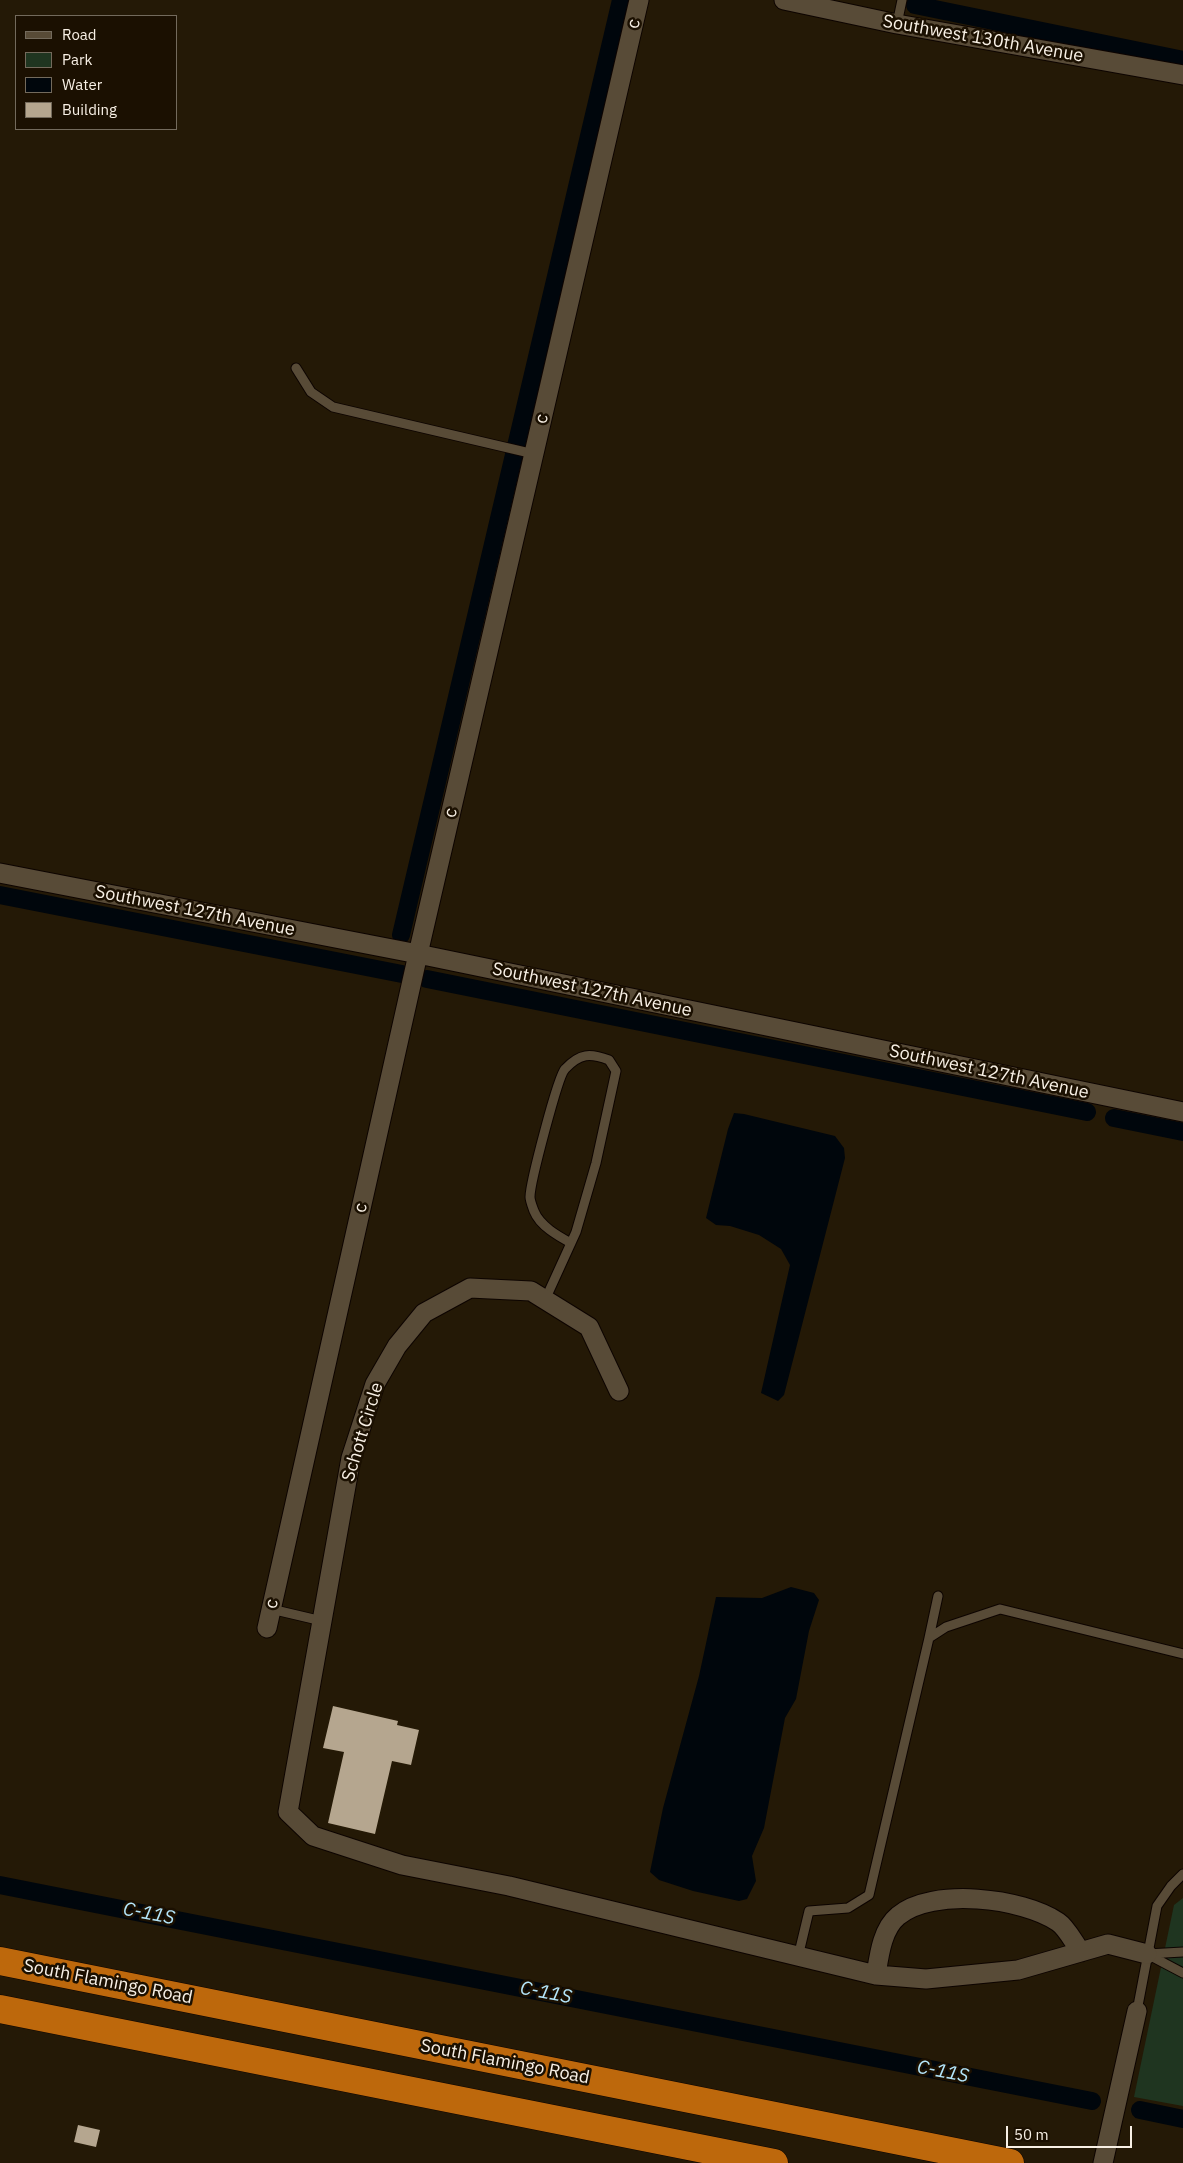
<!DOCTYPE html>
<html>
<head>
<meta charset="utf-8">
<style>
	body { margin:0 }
	#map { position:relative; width:1183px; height:2163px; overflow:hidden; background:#241906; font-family:"IBM Plex Sans",sans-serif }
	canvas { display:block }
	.legend { position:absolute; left:15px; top:15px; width:162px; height:115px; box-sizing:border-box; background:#1b1001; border:1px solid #736a5c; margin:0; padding:6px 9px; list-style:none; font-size:15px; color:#f8f0e5 }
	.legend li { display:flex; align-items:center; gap:10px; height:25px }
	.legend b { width:25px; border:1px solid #736a5c }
	.scale { position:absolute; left:1006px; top:2126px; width:126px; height:22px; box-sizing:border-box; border:2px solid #f8f0e5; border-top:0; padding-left:6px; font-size:15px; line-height:18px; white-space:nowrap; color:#f8f0e5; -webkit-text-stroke:4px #1b1001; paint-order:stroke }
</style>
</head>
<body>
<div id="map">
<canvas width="1183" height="2163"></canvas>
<ul class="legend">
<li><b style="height:6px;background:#584b37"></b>Road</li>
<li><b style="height:14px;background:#1f3520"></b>Park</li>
<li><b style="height:14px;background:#00060c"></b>Water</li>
<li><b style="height:14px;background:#b5a68f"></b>Building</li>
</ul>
<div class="scale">50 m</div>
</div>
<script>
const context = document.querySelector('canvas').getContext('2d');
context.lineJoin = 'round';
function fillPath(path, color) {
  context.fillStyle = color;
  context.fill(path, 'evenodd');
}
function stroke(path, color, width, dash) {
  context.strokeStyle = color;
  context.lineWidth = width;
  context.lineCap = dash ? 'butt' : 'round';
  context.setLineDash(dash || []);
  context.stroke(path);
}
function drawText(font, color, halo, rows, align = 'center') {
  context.font = font + ' "IBM Plex Sans",sans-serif';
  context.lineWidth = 5;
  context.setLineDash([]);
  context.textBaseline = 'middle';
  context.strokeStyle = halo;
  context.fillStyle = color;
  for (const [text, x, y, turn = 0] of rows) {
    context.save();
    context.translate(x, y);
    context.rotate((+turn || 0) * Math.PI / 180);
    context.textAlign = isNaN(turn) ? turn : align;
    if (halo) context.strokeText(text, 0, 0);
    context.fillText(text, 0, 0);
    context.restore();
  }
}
fillPath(new Path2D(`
	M1183,1898V2106L1134,2097L1174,1905Z`), '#1f3520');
fillPath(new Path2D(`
	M734,1113L744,1114L835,1136L844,1148L845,1158L784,1395L778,1401L761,1393L790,1265L781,1249L759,1235L730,1226L716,1225L706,1218L728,1129Z
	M791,1587L814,1593L819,1600L809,1631L796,1699L785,1718L764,1828L752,1856L756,1881L747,1899L739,1901L693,1891L659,1880L650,1872L663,1808L699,1676L716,1597L762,1598Z`), '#00060c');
stroke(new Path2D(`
	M915,5L1183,60
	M0,895L402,974
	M401,935L621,0
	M427,979L1087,1112
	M1114,1118L1183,1132
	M0,1885L1092,2101
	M1140,2110L1183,2119`), '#00060c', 18);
fillPath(new Path2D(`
	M333,1706L398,1721L397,1725L419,1730L411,1765L392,1761L375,1834L328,1823L344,1752L323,1748Z
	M78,2125L100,2130L96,2147L74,2142Z`), '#b5a68f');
const service = new Path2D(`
	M897,24L902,0
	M296,368L311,392L333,407L534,454
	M545,1300L576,1232L596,1163L616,1071L609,1060C590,1053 580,1053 565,1069C558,1076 530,1183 530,1197C530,1201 533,1208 534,1211C540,1226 558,1236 571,1243
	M271,1609L322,1621
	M929,1638L938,1596
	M1147,1954L1183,1973
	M1147,1954L1183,1952
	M798,1957L809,1911L848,1908L869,1895L929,1638L946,1627L1000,1609L1183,1654
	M1137,2011L1157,1906L1171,1886L1183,1874`);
const minor = new Path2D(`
	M784,0L897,24L1183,75
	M0,873L418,954L1183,1112
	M619,1391L589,1327L531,1291L470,1288L424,1313L397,1346L375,1384L351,1458L288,1812L313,1836L402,1865L509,1886L876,1975L926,1979L1018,1970L1108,1944L1147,1954
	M267,1628L418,954L639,0
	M876,1975C879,1956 882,1929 898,1916C932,1887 1023,1898 1058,1922C1067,1928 1074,1943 1081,1952
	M1103,2163L1137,2011`);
const trunk = new Path2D(`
	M0,1961L1010,2163
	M0,2009L774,2163`);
stroke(service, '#0d0400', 11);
stroke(minor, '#0d0400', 21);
stroke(trunk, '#0d0400', 29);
stroke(service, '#584b37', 9);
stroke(minor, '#584b37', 19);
stroke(trunk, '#bd680c', 28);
drawText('18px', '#f8f0e5', '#1b1001', [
	["c",634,24,-77],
	["Southwest 130th Avenue",983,39,10],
	["c",542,419,-77],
	["c",451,813,-77],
	["Southwest 127th Avenue",195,911,11],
	["Southwest 127th Avenue",592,990,12],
	["Southwest 127th Avenue",989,1072,12],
	["c",361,1208,-77],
	["Schott Circle",363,1432,-73],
	["c",272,1604,-77],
	["South Flamingo Road",108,1982,11],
	["South Flamingo Road",505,2062,11]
]);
drawText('italic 19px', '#b4e6fb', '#1b1001', [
	["C-11S",149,1914,11],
	["C-11S",546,1993,11],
	["C-11S",943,2072,11]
]);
</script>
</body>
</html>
